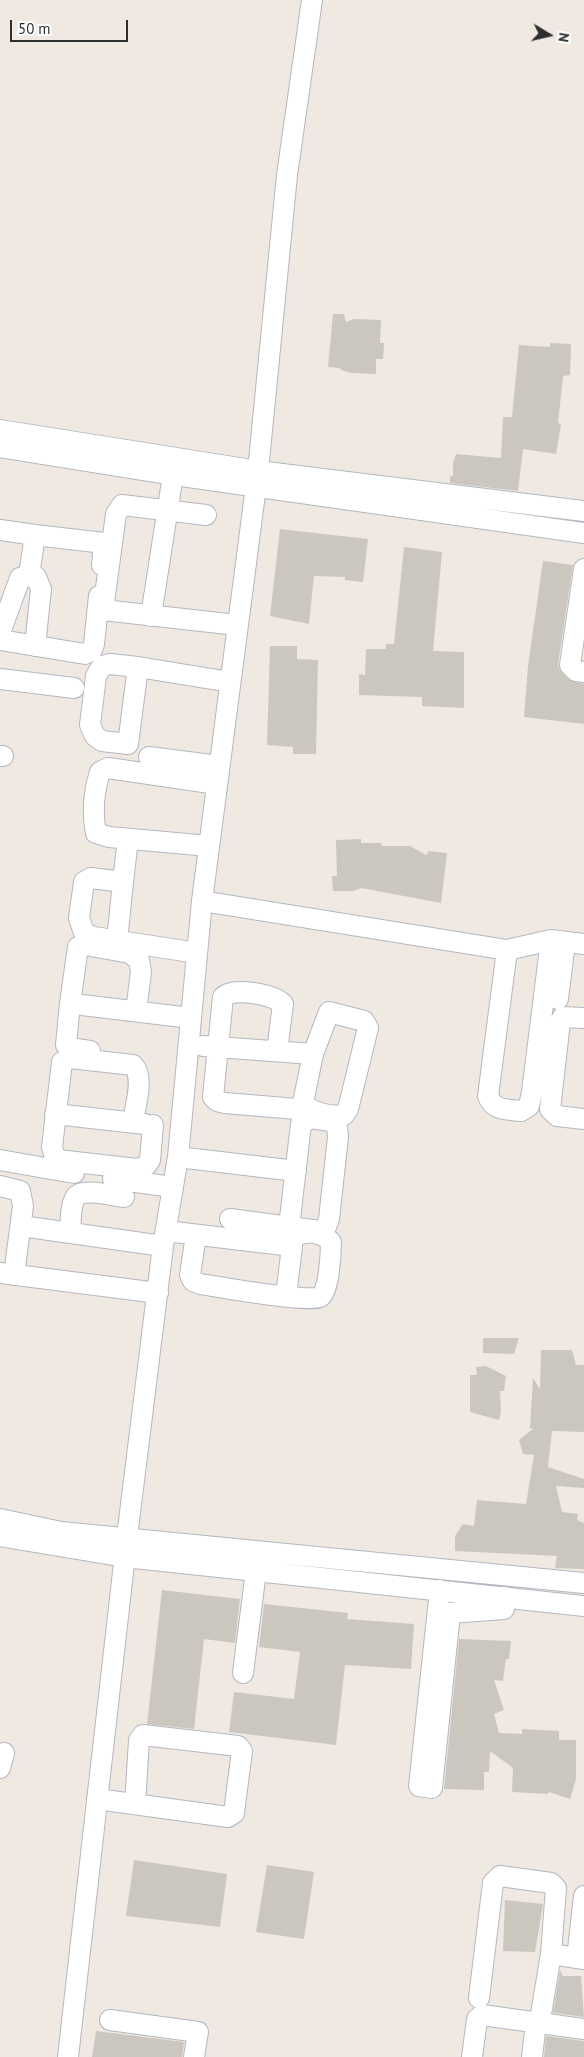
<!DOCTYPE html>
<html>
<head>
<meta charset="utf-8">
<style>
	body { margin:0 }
	#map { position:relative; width:584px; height:2057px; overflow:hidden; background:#efe9e1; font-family:"PT Sans",sans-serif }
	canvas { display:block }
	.north { position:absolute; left:524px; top:10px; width:50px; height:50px; -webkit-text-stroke:4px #fff; paint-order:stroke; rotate:99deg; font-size:14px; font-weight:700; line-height:20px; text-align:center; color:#2e2e2e }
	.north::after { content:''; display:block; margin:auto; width:18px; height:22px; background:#2e2e2e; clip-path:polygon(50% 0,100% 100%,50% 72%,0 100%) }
	.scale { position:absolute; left:10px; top:20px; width:118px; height:22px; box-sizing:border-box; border:2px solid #2e2e2e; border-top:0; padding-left:6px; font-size:15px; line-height:18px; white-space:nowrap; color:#2e2e2e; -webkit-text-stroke:4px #fff; paint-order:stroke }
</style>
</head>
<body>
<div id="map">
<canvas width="584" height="2057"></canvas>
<div class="north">N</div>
<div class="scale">50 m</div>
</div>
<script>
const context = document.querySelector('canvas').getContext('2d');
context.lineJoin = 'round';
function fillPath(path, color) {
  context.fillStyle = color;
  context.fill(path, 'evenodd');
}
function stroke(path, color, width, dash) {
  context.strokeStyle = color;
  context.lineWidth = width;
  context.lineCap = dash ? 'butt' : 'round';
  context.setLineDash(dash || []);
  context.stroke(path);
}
fillPath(new Path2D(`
	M333,314H344L346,322L354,319L381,320L380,343H384L383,359H376V374L352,373L341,370L340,368L328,367Z
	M550,343L571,344L570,375L563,376L558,423L561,424L556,454L523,449L518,491L450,483V476H453V463L456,454L501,458L503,417H512L519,345L550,347Z
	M280,529L368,539L363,582L345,580V577L314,576L309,624L270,616Z
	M404,547L442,552L433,651L464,652V708L422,706V697L359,695V674L365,675L366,649H386V644H394Z
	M543,561L573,565L558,664L559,669L568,679L584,684V724L524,717L528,666Z
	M270,646H297V659L318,660L316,754H293V747L267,745Z
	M361,839V843H381L382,846H410L426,855L429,851L447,853L441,903L361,888L354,891H333L332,876H337L336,840Z
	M483,1338H519L514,1354L483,1353Z
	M541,1350H572L576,1365H584V1432L552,1431L548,1467L584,1479V1488L556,1486L562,1512L578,1514L577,1520L584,1523V1569L555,1568L557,1556L455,1551V1536L463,1524L474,1526L477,1500L526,1504L534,1455L523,1454L519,1440L533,1429L530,1428L533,1378L540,1389Z
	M486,1366L506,1376L504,1391H500L501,1412L499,1420L470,1412V1375H477L476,1367Z
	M162,1590L240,1599L235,1643L204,1639L194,1729L147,1724Z
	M264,1604L348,1613L347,1619L414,1624L411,1669L345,1665L336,1745L229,1732L234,1692L294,1699L300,1652L259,1647Z
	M459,1639L511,1641L509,1659H506L503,1681L494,1680L504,1710L494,1714L499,1733L522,1734V1729L559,1731V1740H576V1779L570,1799L549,1792L547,1794L512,1792L513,1768L490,1751L489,1772H484V1790L444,1789Z
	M134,1860L227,1874L220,1927L126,1916Z
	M267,1865L314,1872L304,1939L256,1932Z
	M505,1900L543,1904L535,1952L503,1951Z
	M560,1970L563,1976H581L584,2017L553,2013Z
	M96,2031L184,2042L182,2057H92Z
	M546,2036L584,2041V2057H544Z`), '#cbc7bf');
const minor = new Path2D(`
	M0,430L258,471L584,511
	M0,447L173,475L584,533
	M206,515L122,505L116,514L103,610L237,625
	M0,530L35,535L29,576
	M35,535L104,543L102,565
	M584,569L570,665L576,671L584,672
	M151,616L173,475
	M0,633L20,578L25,576L36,577L41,589L35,646
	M0,636L1,640L85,654L92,650L94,644L99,596
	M138,667L128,744L102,741L95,736L90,725L96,676L102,666L110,664L138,667L230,682
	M0,679L74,688
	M0,756H3
	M149,757L219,766
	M128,839L123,882L91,878L84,882L79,918L84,933L94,937L197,953
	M209,846L109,837L96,833C92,813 94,791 100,772L108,768L217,784
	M202,901L507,950L551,940L584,944
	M117,941L123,882
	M507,950L488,1096C493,1111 507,1109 521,1111L529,1106L532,1092L551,940
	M558,999L565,942
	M70,1003L66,1045L69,1048L90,1051
	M136,1011L141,972L139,960L130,953L85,945L78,947L70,1003L82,1005L191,1018
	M329,1012L364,1021L368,1028L348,1109L344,1115C330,1117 312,1113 303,1103L313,1054Z
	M584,1018L563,1017L560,1022L550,1109L557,1116L584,1119
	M203,1046L313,1054
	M277,1051L283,1004C273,994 233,987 223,997L213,1097L217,1101L225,1103L309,1110
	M55,1114L145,1124
	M133,1122C135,1106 145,1077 133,1065L70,1058L62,1062L52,1147L54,1154L58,1160L137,1169L145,1167L150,1160L153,1125
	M178,1157L296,1171
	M0,1160L74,1173
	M113,1179L173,1187
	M0,1186L20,1191L23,1206L14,1275
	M230,1219L320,1231L326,1227L329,1219L338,1137L337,1126L331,1121L311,1118L301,1124L289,1227
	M21,1226L163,1246
	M166,1231L292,1246
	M70,1233C71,1223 70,1207 75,1198C80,1187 114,1196 124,1197
	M196,1235L190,1275L193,1281L200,1284C218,1287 310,1303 320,1297C329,1293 331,1252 331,1242C321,1231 303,1230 293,1238L286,1296
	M0,1273L158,1293
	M0,1519L61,1532L584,1583
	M0,1536L125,1557L584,1606
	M440,1590L419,1786L432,1788L450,1613L504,1609L505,1597
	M243,1673L256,1571
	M0,1768L4,1753
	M97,1799L228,1817L234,1813L242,1751L238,1746L143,1735L139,1740L135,1804
	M577,1958L584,1896
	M479,1998L493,1883L500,1876L551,1883L556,1888L551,1954L584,1959
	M541,2014L551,1954
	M110,2020L198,2032L194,2057
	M68,2057L127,1537L163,1246L178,1157L202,901L258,471L287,175L312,0
	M472,2057L477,2019L482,2015L584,2029
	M532,2057L536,2022`);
stroke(minor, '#b4b7c1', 22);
stroke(minor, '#fff', 20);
</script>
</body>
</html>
